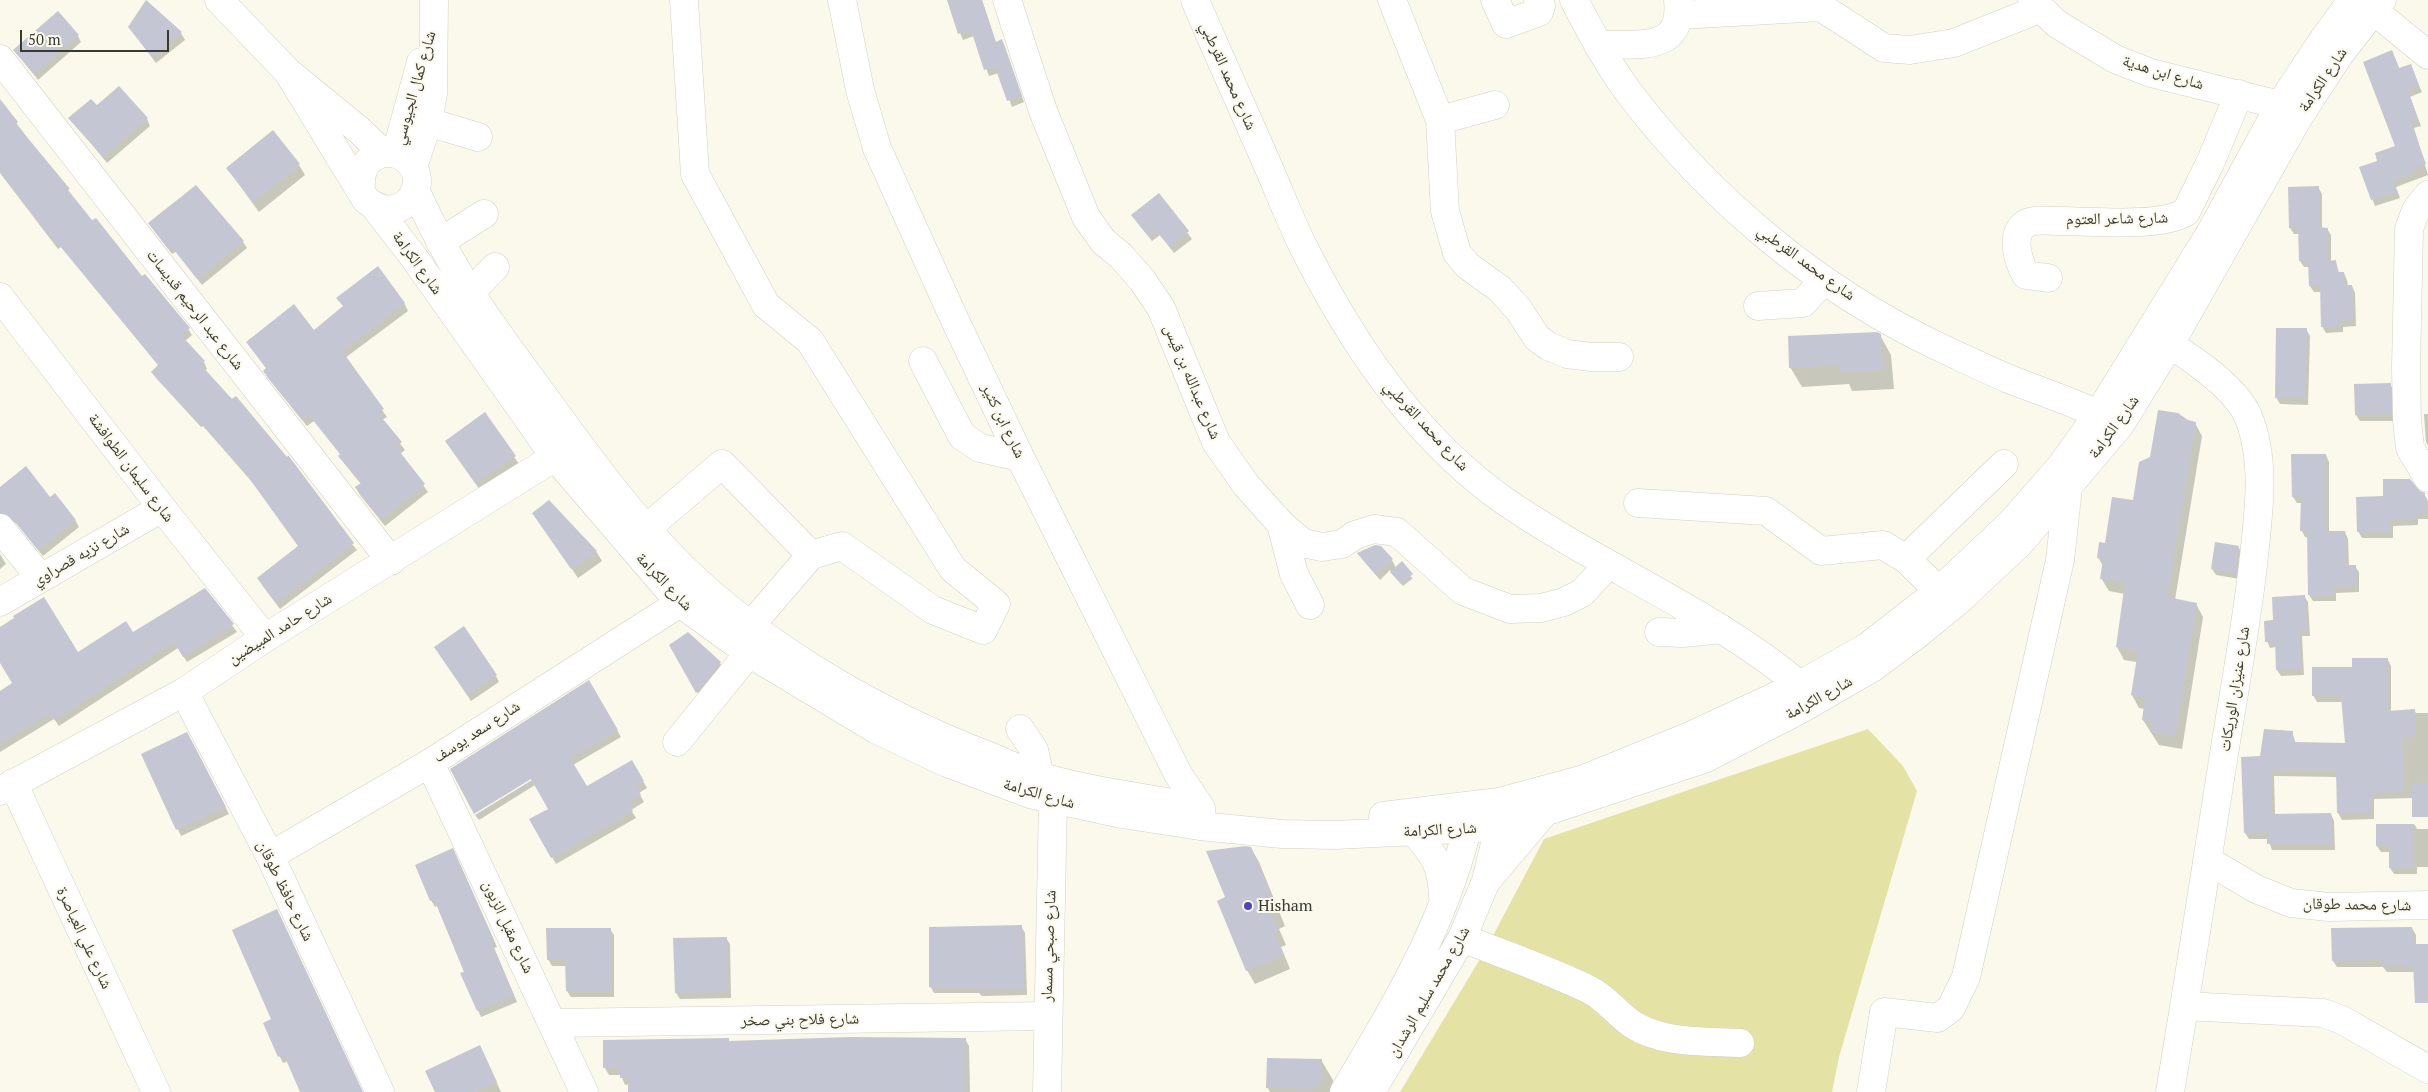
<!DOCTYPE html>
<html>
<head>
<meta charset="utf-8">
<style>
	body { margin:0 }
	#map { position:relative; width:2428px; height:1092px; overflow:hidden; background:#faf9eb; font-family:"PT Serif",serif }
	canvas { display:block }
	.scale { position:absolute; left:20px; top:30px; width:149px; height:22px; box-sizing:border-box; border:2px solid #3a3a35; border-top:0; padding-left:6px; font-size:15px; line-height:18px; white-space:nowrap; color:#3a3a35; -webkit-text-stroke:4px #faf9eb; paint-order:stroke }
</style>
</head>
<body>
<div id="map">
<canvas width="2428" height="1092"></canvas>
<div class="scale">50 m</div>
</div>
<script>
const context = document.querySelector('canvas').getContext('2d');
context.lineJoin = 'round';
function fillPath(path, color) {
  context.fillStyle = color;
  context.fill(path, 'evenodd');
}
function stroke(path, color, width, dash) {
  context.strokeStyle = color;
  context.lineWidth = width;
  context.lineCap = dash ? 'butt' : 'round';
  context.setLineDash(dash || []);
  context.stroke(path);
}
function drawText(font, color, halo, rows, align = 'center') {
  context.font = font + ' "PT Serif","Noto Naskh Arabic",serif';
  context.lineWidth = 4;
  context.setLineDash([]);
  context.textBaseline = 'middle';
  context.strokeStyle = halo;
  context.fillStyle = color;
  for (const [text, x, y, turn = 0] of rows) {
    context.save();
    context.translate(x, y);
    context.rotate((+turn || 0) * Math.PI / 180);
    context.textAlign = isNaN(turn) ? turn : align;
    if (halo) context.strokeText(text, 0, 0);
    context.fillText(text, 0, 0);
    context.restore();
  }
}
fillPath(new Path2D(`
	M1868,729L1903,766L1917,791L1839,1057L1832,1092H1400L1486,949L1544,839Z`), '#e4e2a5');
fillPath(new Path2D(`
	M949,0H982L996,43L1002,41L1005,47L1024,102L1012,107L999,73L989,76L974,36L963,40L960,33Z
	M147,1L181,33L185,40L156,63L129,27Z
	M78,36L81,42L38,80L15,51Z
	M2395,58L2400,70L2410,66L2422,92L2410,97L2421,126L2414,128L2428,175L2396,187L2400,198L2375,206L2361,168L2379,161L2397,147Z
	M0,102L92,222L188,329L192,335L185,341L204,362L207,369L205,371L357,550L280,609L262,585L299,547L252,482L203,426L201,427L156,378L152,372L159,366L61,247L58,249L0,173Z
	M96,107L147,119L150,126L107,163L70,118Z
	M299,165L305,175L259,212L227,168Z
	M2318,187L2322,194V229H2327L2331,235V262H2336L2339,273H2344L2347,280L2348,286H2352L2355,293L2356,326L2343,327V332L2326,333L2322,326V292H2314L2310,286V267H2304L2300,261V234H2294L2290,228Z
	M1159,195L1192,239L1174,253L1160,235L1152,241L1137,222Z
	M150,224L243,242L247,248L202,285L176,252L172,254Z
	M338,298L404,303L408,311L345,358L382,410L387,417L382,420L405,450L400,454L428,492L385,526L360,495L356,488L361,484L344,463L341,455L314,421L307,426L268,378L264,371L267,369L248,343L314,331L344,307Z
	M2306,329L2310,336L2308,405L2280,404L2276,397Z
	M1880,335L1891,355L1894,389L1852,391L1849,384L1802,387L1790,367Z
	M2390,384L2394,391V421H2360L2356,415Z
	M485,414L521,467L482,493L447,442Z
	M2424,414H2428V445L2426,442Z
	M2187,421L2195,423L2202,436L2175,600L2196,604L2203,617L2182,749L2159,745L2143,720L2145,709L2139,708L2132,695L2137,662L2124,660L2117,647L2125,594L2109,591L2101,578L2103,566L2098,557L2134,502L2152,458Z
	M2326,455L2329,462V532H2345L2348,539L2349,566H2355L2359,572V592L2336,593V601H2313L2309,595V538L2305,537L2302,531V503H2297L2293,497Z
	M0,489L50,498L75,520L79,527L43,556L17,524L10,520L0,519Z
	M2419,492L2424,494L2428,501V519H2418V525L2393,526V538H2362L2358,531L2385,498Z
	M533,513L596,551L602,561L578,578Z
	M2239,548L2242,554L2240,579L2216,575L2212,569Z
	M0,554L6,564L0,569Z
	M1358,554L1392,560L1396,568L1413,578L1403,586L1390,570L1380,580Z
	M205,589L237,632L187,662L178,648L59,726L54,719L0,752V692L14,684L0,662V628L77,654L133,634Z
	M2304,596L2308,602L2310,636H2302L2304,675L2281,676L2277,670L2276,647L2270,648L2267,641L2275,621Z
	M688,634L720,663L726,673L703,702L670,646Z
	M440,653L496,676L499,682L471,701Z
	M2388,660L2391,666V712L2414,710L2416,713H2428V810L2413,798L2374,799V819L2342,820L2338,813L2337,777L2274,776L2275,815L2331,814L2334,821L2335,850H2272L2268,839H2249L2245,833L2261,758L2292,732L2296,744L2346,745L2343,702H2317L2313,695L2353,668Z
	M589,682L621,737L573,765L587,788L632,762L647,788L639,793L644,802L631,810L636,818L556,864L531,820L550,809L535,785L479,820L475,815L537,777Z
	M191,740L229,814L181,836L143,754Z
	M2415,825L2417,829H2428V867H2417V874H2394L2390,868V852H2381L2377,846V826Z
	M1251,848L1259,862L1285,926L1279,929L1286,945L1281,947L1290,969L1255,984L1247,970L1227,898Z
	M456,856L497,947L494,948L517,1002L481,1017L462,974L466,972L438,905L435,907L431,900Z
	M1021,926L1025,933L1027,995L982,996L979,993H934L930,986Z
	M2412,928L2416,935V946L2428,945V983L2415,972H2387L2383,967H2337L2333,961Z
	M610,929L614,935V997H571L567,991V966H552L548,959Z
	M726,938L730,944L731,998L680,999L676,993Z
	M264,1024L362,1092H302L288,1061L283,1063Z
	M728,1039L730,1043L965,1039L969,1046L970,1092H630L629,1084L625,1085L621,1075H609L605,1068Z
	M483,1053L501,1092H437Z
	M1321,1060L1333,1080V1092H1270L1268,1088Z`), '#0003');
fillPath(new Path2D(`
	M146,0L182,32L152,57L128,27Z
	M947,0H982L996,42L1002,39L1022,96L1007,101L995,67L984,70L971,30L958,34Z
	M58,11L79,35L34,74L13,50Z
	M2392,50L2399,68L2411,64L2419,85L2408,90L2418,119L2411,122L2426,164L2413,168L2415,172L2393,180L2397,192L2371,200L2359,167L2377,161L2375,153L2395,146L2363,62Z
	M119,86L148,118L103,157L68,118L91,99L97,105Z
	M0,99L18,122L16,124L70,189L68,190L92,220L96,218L142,276L145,274L190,328L181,335L205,361L201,365L232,399L236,396L287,457L288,455L354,543L276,603L257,578L298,546L247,475L198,420L197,421L151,372L158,365L56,241L54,243L0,172Z
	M273,130L300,164L253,202L226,168Z
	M196,185L244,241L197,279L171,246L168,249L148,223Z
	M2319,186V227L2328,228V261L2336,260L2337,272H2344L2345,285H2352L2353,320L2340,321V326L2321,327L2320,286H2309L2308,261H2299L2298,228H2289L2288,187Z
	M1159,193L1189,231L1170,247L1155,230L1148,236L1131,215Z
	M378,266L405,303L342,351L384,409L378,413L402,442L396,447L425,484L381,520L355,487L361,483L338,456L340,454L309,415L302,420L263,371L266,368L246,342L294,304L314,330L343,306L336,298Z
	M2276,328H2307L2305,398H2275Z
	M1877,332L1881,334L1883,370L1840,372L1839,365L1789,368L1788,336Z
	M2391,383V414L2355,415L2354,384Z
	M2158,410L2178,413L2188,420L2196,422L2167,597L2197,603L2175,736L2150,732L2152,722L2142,720L2145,698L2131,695L2138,651L2116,647L2125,582L2100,579L2103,559L2097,558L2099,542L2105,543L2112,497L2133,500L2139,462L2150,457Z
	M485,412L516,456L475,483L445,441Z
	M2291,454H2326V531H2345L2346,565H2356V586L2333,587V595H2308L2307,531H2300L2301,497H2292Z
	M26,466L50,497L55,493L76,520L38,550L12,518L0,513V487Z
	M2383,479H2410L2420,491L2425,493V513H2415V519H2389V532H2357L2356,497L2383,496Z
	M549,500L597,551L571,569L532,513Z
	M2215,542L2239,546L2236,573L2211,569Z
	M1375,545L1381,546L1393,559L1375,574L1357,553Z
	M1402,561L1413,574L1401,584L1390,572Z
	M205,588L234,624L183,657L174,642L54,720L50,713L0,743V691L12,683L0,663V627L14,618L13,616L44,597L78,652L126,621L133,632Z
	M2305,595L2307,629L2299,630L2301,669L2276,670L2275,641L2265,642L2264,621L2273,620L2272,597Z
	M464,626L497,675L467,695L434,647Z
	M688,632L721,662L696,693L669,645Z
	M2352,658H2388V711L2415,709L2416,736L2402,737L2404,792L2371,793V813H2337L2336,770L2271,769L2272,814L2331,813V844H2267V832L2244,833L2241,757L2260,756L2264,729L2293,731V742L2345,743L2341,696H2312V667H2352Z
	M589,680L618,730L570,758L587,786L632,760L644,781L636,786L641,795L629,802L633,811L551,858L529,819L548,809L531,779L474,814L450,769Z
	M187,732L226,807L176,830L141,754Z
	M2412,783H2428V817H2412Z
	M2376,824H2414V868H2389V846H2376Z
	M1245,846L1251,847L1278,912L1272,915L1279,931L1274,933L1284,955L1246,971L1217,901L1225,897L1206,851Z
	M453,848L494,940L491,941L514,995L477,1011L460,973L464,972L434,899L430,901L415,865Z
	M277,909L363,1092H300L284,1055L278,1057L263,1023L271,1019L232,930Z
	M1022,925L1024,989L976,990V987H929V927Z
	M2412,927L2413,944H2428V1003H2415L2413,965L2382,966L2381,960L2332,961L2331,928Z
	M546,928H611V991H566L565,960H547Z
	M727,937L728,992L675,993L673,938Z
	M851,1037L966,1038V1092H628V1077L620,1078V1068H603V1040L729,1038V1041Z
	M480,1045L497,1082L475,1092H435L425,1071Z
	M1267,1058L1322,1059V1081L1314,1089L1266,1088Z`), '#c5c6d4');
const minor = new Path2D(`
	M219,0L288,72L359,130L383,153
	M684,0L695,174L766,305L810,341L953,569L996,604L983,630L933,610L842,546L811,555L751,625
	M842,0L860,90L877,148L953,316L1020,457L1178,774L1201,808V818
	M1007,0L1043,111L1086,217L1103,241L1121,256L1142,280L1161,308L1216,442L1246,485L1281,524L1303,543L1322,547L1342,544L1355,535L1374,529L1397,532L1463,591L1510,609L1541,608L1564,602L1582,593L1608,565
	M1195,0C1217,52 1241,104 1264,157C1278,188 1290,221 1306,252C1354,347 1417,440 1506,502C1601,567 1711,611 1800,685
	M1392,0L1440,120L1445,211L1457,253L1468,266L1500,289L1519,310L1537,338L1548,346L1567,354L1591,357H1619
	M1495,0L1506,24L1539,12L1541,6L1538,0
	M1574,0C1591,32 1608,65 1630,94C1711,200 1816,288 1937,346C1961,357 1985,369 2009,379C2044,393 2081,404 2114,422
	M2032,0L2057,24L2115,59L2151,73L2280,105
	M2373,10L2428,55
	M1680,15L1821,7L1884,48L1910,50L1954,43L2039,9
	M1598,45C1636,43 1684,54 1678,0
	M0,59L391,561
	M288,72L366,200C405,232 439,174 399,155C391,151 381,153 374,157C361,164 360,178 361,191
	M1440,120L1495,105
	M428,122L478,137
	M396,153L421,62
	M413,167L428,122L433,93L434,0
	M416,192C432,226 449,260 470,292C493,329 520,363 545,398C587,456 631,516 682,567C765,648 881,715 989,756C1006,763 1024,772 1042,777C1090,791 1140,797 1189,806
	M2428,195L2416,210L2409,229L2406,367L2407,421L2410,448L2428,478
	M375,207L415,259L555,457L680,603L749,653L877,730L947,763L1030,794L1122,814L1200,826L1282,834L1335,835L1499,827L1704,759L1803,708L1872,668L1919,633L1957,602L2020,543L2120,425L2170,344L2298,118L2339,55L2382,0
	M440,242L484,214
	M2048,278L2026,275C2018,261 2009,232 2027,223C2036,219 2051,221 2061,221C2094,221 2159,228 2186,212L2211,161L2239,94
	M470,293L495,267
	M0,297L162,508L265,638
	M1758,306L1803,303L1824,280
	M2153,336C2182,350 2235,386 2248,416C2267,462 2258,517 2253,565C2246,628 2234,691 2224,754C2206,867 2189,980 2170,1092
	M923,361L962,436L980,448L1020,457
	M1638,503L1766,511L1821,551L1883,545L1906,559L1939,591
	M1281,524L1294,574L1310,605
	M0,528L40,577
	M647,528L722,464L811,555
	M1906,559L2004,464
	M0,602L162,508
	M1659,632L1683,633L1722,629
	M184,692L270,856L380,1092
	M1020,729L1034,750L1040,777
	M677,742L749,653
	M430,763L584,1092
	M13,783L156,1092
	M0,791L184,692L265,638L555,457
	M1383,816L1499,802L1584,779L1690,736L1800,685L1867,647L1939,591L2011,523L2061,466L2099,413L2212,230L2280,105L2321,43L2352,0
	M1414,832C1435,855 1442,866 1443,897
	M270,856L430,763L680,603
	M2207,860L2256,889L2291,903L2329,907L2428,905
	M1489,878L1544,813
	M1462,938C1505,955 1549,970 1590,990C1606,998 1617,1014 1632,1024C1662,1044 1706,1041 1740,1043
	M2184,1006L2323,1013L2342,1020L2428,1069
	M553,1023L1047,1016
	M1047,1092L1053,801
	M1344,1092C1398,1001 1449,917 1471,812
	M1371,1092L1462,938L1486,881L1499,827V811
	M1871,1092L1884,1012L1938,1018L1951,1008L1966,977L2060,560L2068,488`);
stroke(minor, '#d2d1c3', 29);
stroke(minor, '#fff', 28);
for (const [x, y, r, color] of [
	[1248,906,5,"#5044bb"]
]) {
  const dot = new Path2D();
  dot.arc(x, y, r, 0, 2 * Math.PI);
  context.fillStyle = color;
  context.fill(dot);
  stroke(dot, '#faf9eb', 2);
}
drawText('16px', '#3a3a35', '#faf9eb', [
	["شارع ابن هدية",2163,73,17],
	["شارع محمد القرطبي",1228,76,66],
	["شارع الكرامة",2323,80,-56],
	["شارع كمال الجيوسي",415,88,-74],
	["شارع شاعر العتوم",2117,219,-1],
	["شارع الكرامة",417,263,54],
	["شارع محمد القرطبي",1806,263,36],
	["شارع عبد الرحيم قديسات",195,310,52],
	["شارع عبدالله بن قيس",1192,382,67],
	["شارع ابن كثير",1003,421,64],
	["شارع محمد القرطبي",1426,426,47],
	["شارع الكرامة",2114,427,-54],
	["شارع سليمان الطوافشة",131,468,53],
	["شارع نزيه قصراوي",81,555,-30],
	["شارع الكرامة",664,582,46],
	["شارع حامد المبيضين",280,629,-32],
	["شارع عنيزان الوريكات",2235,689,-81],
	["شارع الكرامة",1819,698,-29],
	["شارع سعد يوسف",477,732,-33],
	["شارع الكرامة",1039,794,16],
	["شارع الكرامة",1440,830,-3],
	["شارع حافظ طوقان",285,891,64],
	["شارع محمد طوقان",2357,905,1],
	["شارع مقبل الزبون",508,927,65],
	["شارع علي العياصرة",84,938,65],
	["شارع صبحي مسمار",1049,946,-88],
	["شارع محمد سليم الرشدان",1429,992,-60],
	["شارع فلاح بني صخر",800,1020,-1]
]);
drawText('16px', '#3a3a35', '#faf9eb', [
	["Hisham",1258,906]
], 'left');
</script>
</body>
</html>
